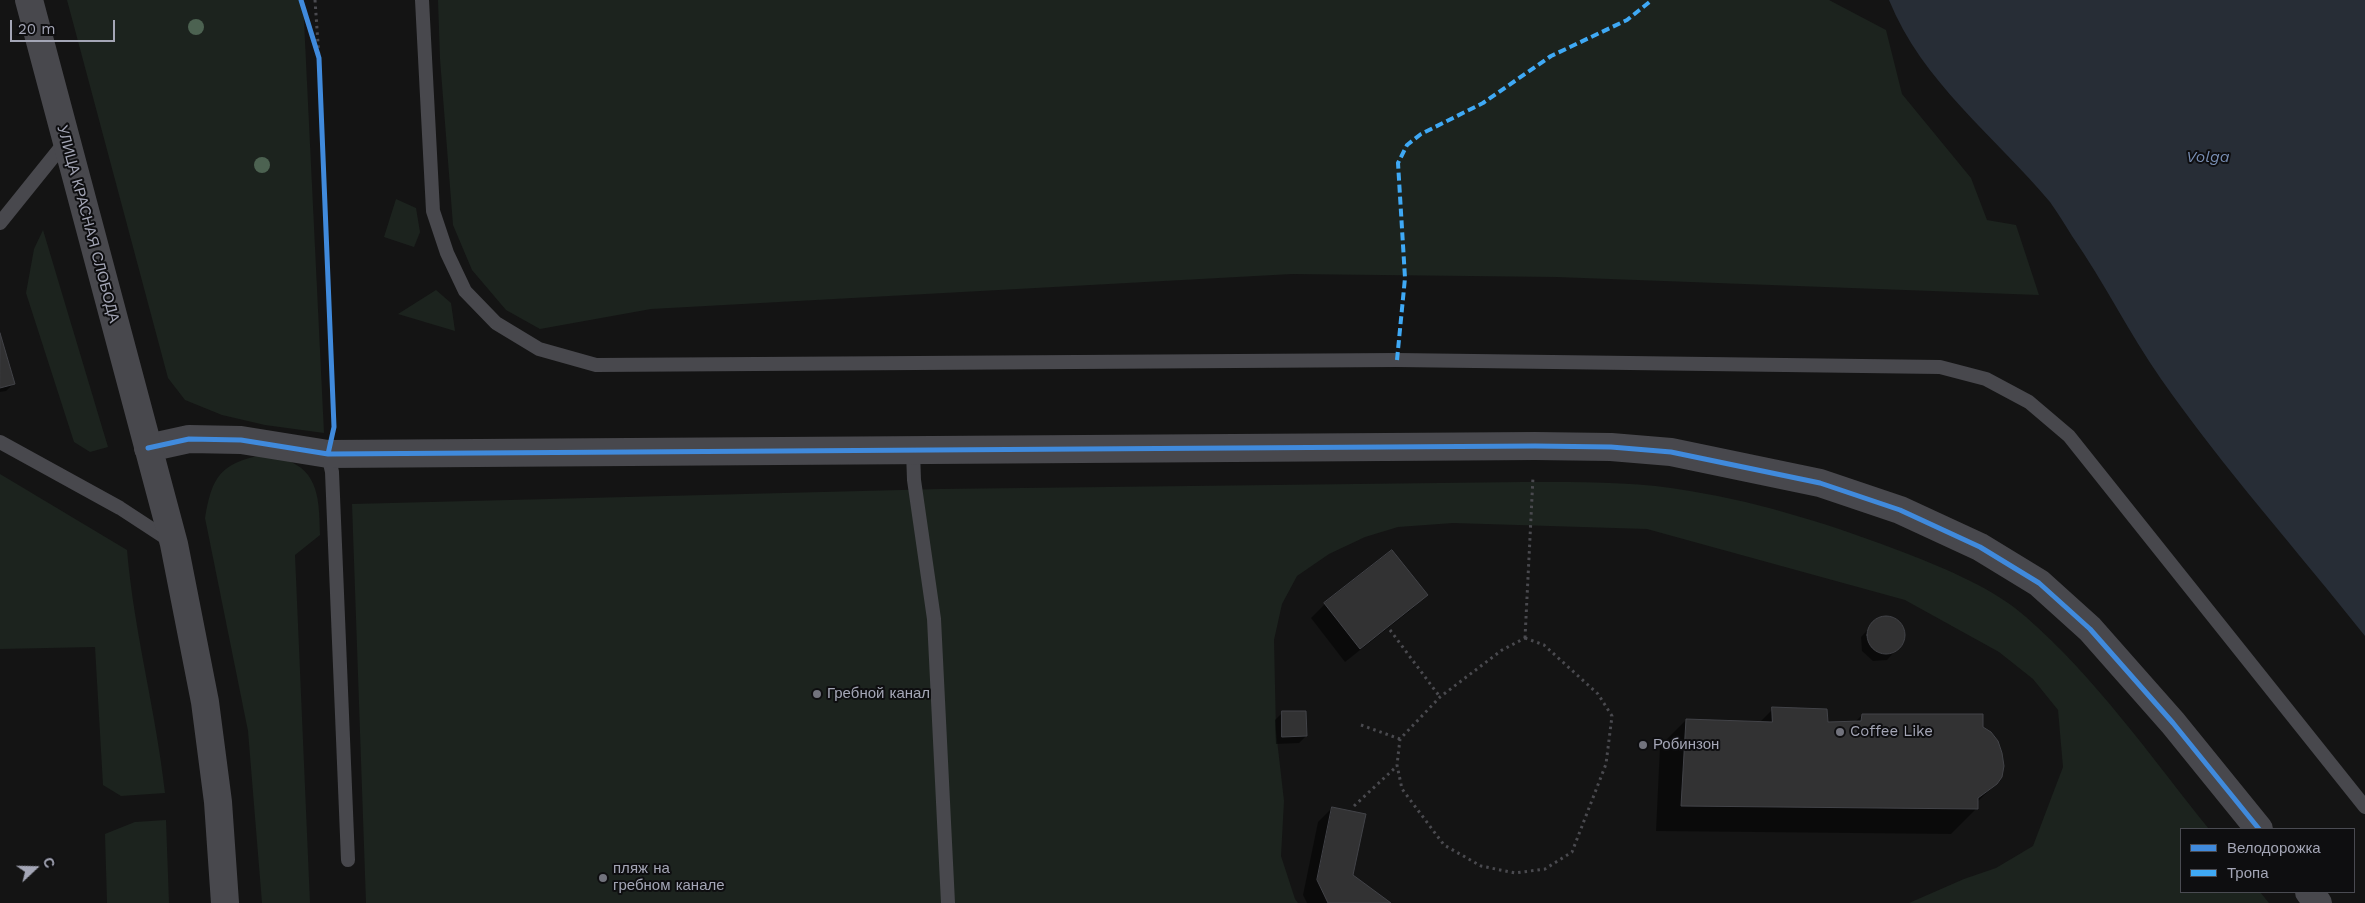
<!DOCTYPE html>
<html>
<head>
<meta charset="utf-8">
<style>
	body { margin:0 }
	#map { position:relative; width:2365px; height:903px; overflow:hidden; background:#141414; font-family:"Work Sans",sans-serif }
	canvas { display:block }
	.legend { position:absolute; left:2180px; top:828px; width:175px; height:65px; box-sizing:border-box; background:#0e0e10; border:1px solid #4a4b52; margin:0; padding:6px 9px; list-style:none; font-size:15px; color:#a4a6b6 }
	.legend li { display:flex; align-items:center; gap:10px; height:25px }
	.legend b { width:25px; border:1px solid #4a4b52 }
	.north { position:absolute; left:10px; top:843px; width:50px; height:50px; -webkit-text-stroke:4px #0e0e10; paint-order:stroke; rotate:69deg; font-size:14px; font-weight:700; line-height:20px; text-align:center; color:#a4a6b6 }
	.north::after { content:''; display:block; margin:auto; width:18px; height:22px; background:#a4a6b6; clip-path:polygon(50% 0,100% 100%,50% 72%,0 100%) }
	.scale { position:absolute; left:10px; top:20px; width:105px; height:22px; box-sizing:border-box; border:2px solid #a4a6b6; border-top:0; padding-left:6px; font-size:15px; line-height:18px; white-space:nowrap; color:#a4a6b6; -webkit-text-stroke:4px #0e0e10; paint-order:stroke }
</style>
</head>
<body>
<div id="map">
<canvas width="2365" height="903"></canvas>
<ul class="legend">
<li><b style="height:6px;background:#408adc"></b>Велодорожка</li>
<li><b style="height:6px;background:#3fa9f5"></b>Тропа</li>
</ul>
<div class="north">С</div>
<div class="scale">20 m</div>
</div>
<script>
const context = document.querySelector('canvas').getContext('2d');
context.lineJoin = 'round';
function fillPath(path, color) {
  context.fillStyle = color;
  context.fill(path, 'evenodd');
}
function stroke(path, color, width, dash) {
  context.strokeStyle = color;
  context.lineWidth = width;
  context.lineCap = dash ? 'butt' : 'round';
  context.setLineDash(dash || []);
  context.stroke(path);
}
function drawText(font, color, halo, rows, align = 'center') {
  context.font = font + ' "Work Sans",sans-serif';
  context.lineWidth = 4;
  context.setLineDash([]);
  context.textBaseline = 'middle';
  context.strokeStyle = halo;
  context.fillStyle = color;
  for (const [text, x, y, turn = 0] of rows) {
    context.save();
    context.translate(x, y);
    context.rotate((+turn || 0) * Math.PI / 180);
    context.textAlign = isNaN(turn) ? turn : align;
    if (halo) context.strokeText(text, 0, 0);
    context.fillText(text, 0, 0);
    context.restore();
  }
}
fillPath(new Path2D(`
	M67,0H303L324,433L265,425L222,415L185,400L168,378Z
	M438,0H1829L1886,30L1902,94L1971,178L1987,220L2016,225L2039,295L1556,277L1292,274L651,309L540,329L506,310L472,270L453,225L440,59Z
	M396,199L416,208L420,232L414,247L384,237Z
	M43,230L108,447L90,452L74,442L26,293L34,249Z
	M436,290L451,303L455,331L398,314Z
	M263,455C272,457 282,458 291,462C321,475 319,508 320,535L295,555L310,903H262L248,731L205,518C212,477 220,463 263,455Z
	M0,474L127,550C134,632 156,711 165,793L121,796L103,785L95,647L0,649Z
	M1523,482C1579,482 1635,481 1690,491C1764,503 1838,527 1908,554C1948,570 1993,588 2026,617C2096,678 2151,757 2209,829H2181V892H2260L2269,903H1909L1964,879L1996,868L2033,846L2063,767L2058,710L2033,679L1999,652L1905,600L1647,529L1453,523L1398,527L1365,537L1329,554L1297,576L1282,604L1274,640L1276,731L1284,801L1281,856L1295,899L1298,903H366L352,504L940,489Z
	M166,820L169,903H107L105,834L135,822Z`), '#1c231e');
fillPath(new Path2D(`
	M1889,0H2365V636C2297,550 2224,469 2161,379C2129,333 2104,282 2072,236C2065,225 2058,213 2050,202C1995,136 1922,82 1889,0Z`), '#272d36');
fillPath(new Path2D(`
	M0,337L13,384L6,391L0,392Z
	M1392,551L1426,595L1412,609L1345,662L1311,618L1325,604Z
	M1892,617L1903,627L1904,641L1887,660L1873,661L1862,651L1861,637L1878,619Z
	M1773,709L1827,723L1855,722L1862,715L1982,728L1996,784L1976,803L1977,808L1951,834L1656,831L1660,746L1686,720L1759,723Z
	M1282,713L1306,736L1299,743L1276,744L1275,720Z
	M1332,808L1352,875L1389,903H1307L1303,895L1318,822Z`), '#0007');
const building = new Path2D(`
	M0,333L15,384L0,388Z
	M1392,550L1428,595L1360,649L1324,603Z
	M1867 635a19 19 0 1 1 38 0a19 19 0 1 1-38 0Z
	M1772,707L1827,709L1828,722L1861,721L1862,714H1983V727L1991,732L1998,741L2002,753L2004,766L2002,777L1997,784L1978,798V809L1681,806L1686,719L1772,722Z
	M1282,711H1306L1307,736L1282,737Z
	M1332,807L1366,814L1353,875L1391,903H1328L1317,880Z`);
fillPath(building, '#323233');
stroke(building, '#424348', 1);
stroke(new Path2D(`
	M315,0L319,58
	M1390,630L1440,697
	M1525,638L1544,645L1598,694L1612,716L1606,764L1572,852L1545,869L1515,873L1481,866L1444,845L1402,789L1397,765L1400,739L1440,697L1502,650Z
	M1525,638L1533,477
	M1361,725L1400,739
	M1354,806L1397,766`), '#4a4a4f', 3, [2.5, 4]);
stroke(new Path2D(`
	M422,0L433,211L447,253L465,291L496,323L539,349L596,365L1397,360L1940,367L1986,379L2029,402L2069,436L2365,807
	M0,223L66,141
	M0,442L120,508L172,542
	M913,451L914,480L934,619L948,903
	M328,454L332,472L348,860`), '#48484d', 14);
stroke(new Path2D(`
	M148,448L189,439L241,440L328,454L1535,446L1611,447L1671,452L1820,483L1900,510L1980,547L2039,583L2090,629L2173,723L2259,829
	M2309,892L2318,903`), '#48484d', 28);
stroke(new Path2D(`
	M29,0L174,544L205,702L218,802L225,903`), '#48484d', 28);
stroke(new Path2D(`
	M1397,360L1405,278L1398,163L1407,145L1421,134L1483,103L1551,56L1627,20L1652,0`), '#3fa9f5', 4, [8, 4]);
stroke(new Path2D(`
	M301,0L319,58L334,427L328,454
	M148,448L189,439L241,440L328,454L1535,446L1611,447L1671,452L1820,483L1900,510L1980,547L2039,583L2090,629L2173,723L2259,829`), '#408adc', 5);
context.fillStyle = '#4c6251';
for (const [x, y] of [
	[196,27],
	[262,165]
]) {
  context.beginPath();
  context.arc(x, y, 8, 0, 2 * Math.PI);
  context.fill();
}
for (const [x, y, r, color] of [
	[817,694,5,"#72737d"],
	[1840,732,5,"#72737d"],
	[1643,745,5,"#72737d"],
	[603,878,5,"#72737d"]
]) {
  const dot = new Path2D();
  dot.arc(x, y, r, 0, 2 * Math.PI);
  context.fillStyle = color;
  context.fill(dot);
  stroke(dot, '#0e0e10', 2);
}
drawText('15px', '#a4a6b6', '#0e0e10', [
	["УЛИЦА КРАСНАЯ СЛОБОДА",88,224,75]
]);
drawText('15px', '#a4a6b6', '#0e0e10', [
	["Гребной канал",827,694],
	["Coffee Like",1850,732],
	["Робинзон",1653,745],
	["пляж на",613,869],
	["гребном канале",613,886]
], 'left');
drawText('italic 16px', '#788eb3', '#0e0e10', [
	["Volga",2208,157]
]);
</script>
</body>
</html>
